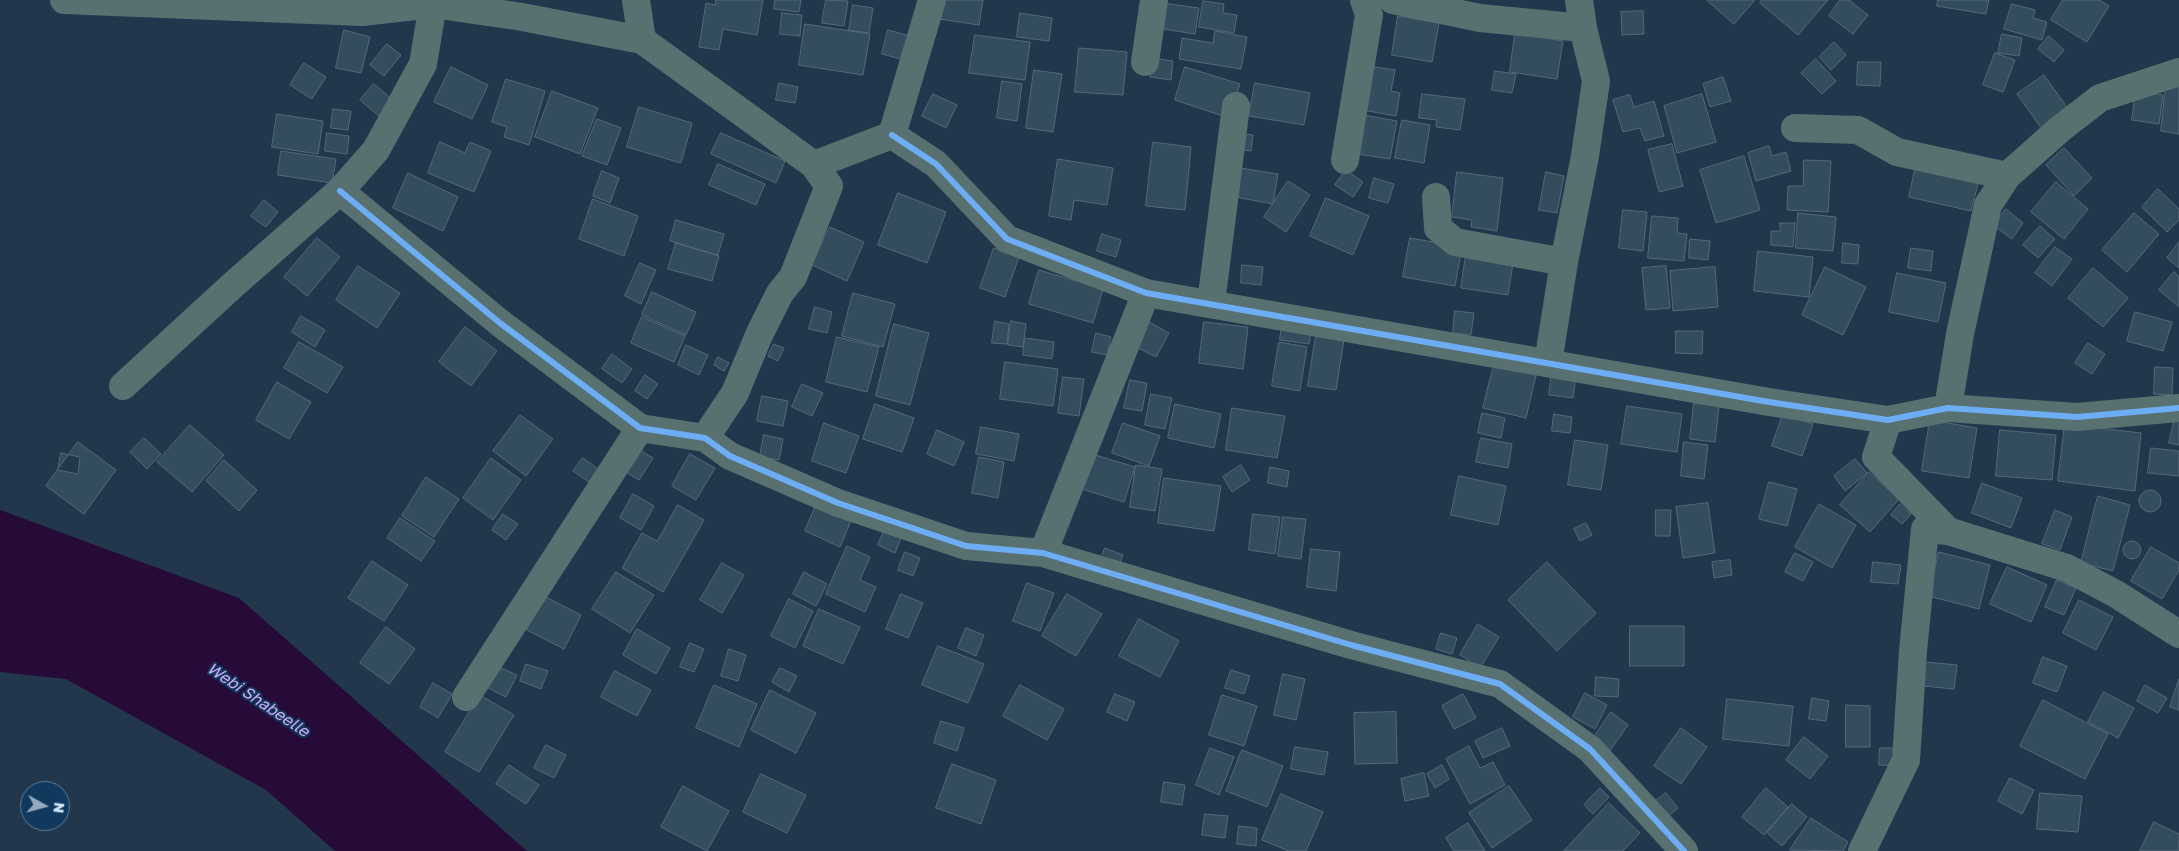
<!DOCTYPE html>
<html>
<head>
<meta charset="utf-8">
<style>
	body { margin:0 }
	#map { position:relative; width:2179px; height:851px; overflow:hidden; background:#22374c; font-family:"Golos Text",sans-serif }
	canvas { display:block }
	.north { position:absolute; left:20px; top:781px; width:50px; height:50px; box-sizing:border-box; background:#11385d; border:1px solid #5d7e9d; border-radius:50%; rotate:97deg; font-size:14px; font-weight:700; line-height:20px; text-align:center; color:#d0e6fd }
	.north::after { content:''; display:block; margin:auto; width:18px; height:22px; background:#93a9bf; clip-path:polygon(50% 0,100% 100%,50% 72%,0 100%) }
</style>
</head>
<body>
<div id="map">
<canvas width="2179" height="851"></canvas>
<div class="north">N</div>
</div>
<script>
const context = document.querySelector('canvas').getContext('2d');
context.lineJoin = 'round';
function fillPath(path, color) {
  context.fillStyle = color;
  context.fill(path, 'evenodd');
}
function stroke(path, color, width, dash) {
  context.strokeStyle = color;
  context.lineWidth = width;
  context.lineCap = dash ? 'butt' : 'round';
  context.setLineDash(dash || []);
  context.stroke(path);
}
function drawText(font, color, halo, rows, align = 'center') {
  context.font = font + ' "Golos Text",sans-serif';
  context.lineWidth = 4;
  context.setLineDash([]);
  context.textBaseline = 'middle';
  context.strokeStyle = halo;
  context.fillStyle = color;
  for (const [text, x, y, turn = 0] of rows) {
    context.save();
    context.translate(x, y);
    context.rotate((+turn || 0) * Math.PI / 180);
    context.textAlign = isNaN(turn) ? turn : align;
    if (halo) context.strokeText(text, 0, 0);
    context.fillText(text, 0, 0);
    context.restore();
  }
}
fillPath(new Path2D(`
	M0,510L239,598L527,851H335L266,790L66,679L0,672Z`), '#260b39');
const building = new Path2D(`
	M716,0H763L757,35L723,29L719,50L699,47L706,3L715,5Z
	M775,0H801L799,12L774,9Z
	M826,0L848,1L844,26L822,23Z
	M942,0H983L979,25L939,19Z
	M1707,0H1755L1734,24Z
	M1762,0H1828L1798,35L1760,3Z
	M1840,0H1849L1868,15L1853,34L1829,16Z
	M1938,0H1989L1986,14L1937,6Z
	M2063,0H2099L2109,6L2087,42L2051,20Z
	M1203,1L1224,4L1223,13L1237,15L1234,33L1199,27Z
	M1162,3L1199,8L1195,34L1158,28Z
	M2012,4L2035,10L2033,18L2047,22L2042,40L2004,29Z
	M853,5L873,8L869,33L849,30Z
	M1643,11L1644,34L1622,35L1621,12Z
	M782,13L802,15L800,36L780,34Z
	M1020,13L1052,18L1049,41L1017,37Z
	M1398,16L1439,23L1432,62L1392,55Z
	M805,24L870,34L863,75L799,65Z
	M344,30L370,37L361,73L336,68Z
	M888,30L910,36L904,60L882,54Z
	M1215,31L1247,37L1241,69L1179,59L1182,38L1213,43Z
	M1515,33L1563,41L1557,79L1510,72Z
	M2002,34L2022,38L2019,56L1998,53Z
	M975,35L1030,42L1025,80L969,73Z
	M2049,36L2064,50L2054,62L2038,49Z
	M1834,42L1846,55L1831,70L1819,57Z
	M387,44L401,55L384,76L370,65Z
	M1079,48L1127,52L1123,95L1075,92Z
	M1995,53L2015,60L2003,92L1983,85Z
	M1152,58L1173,61L1171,80L1150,77Z
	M1816,59L1836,81L1822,94L1801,73Z
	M1858,62H1881L1880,86L1857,85Z
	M304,63L326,77L312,99L290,85Z
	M1369,66L1395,70L1391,91L1400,93L1396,116L1362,110Z
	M451,67L488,85L472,119L434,102Z
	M1185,67L1240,84L1229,118L1175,100Z
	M1034,70L1062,74L1053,132L1026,128Z
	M1495,71L1516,74L1512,93L1492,90Z
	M2044,75L2069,110L2042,129L2017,94Z
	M1723,77L1731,101L1710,107L1703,84Z
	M506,79L545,91L529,145L504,137L507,127L492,122Z
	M1002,81L1022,84L1017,121L997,118Z
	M779,83L798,87L795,103L776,100Z
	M1255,83L1310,93L1304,125L1249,116Z
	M374,84L394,101L380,117L360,100Z
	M2166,86L2179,87V134L2161,131Z
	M552,91L598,108L580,154L535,137Z
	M2136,91L2163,95L2159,124L2132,120Z
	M933,94L957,105L946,128L922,116Z
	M1422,94L1465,99L1460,130L1436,127L1437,120L1419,118Z
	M1702,94L1716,142L1677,153L1664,106Z
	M1630,95L1634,107L1654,101L1664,136L1645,141L1640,128L1623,132L1613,100Z
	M639,107L692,123L681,163L627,147Z
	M333,109L351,111L348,130L331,128Z
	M277,114L323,121L318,154L272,147Z
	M1358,114L1397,121L1390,159L1351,153Z
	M597,119L621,128L607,165L582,156Z
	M1402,120L1430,125L1424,163L1395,158Z
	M327,133L349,136L347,154L325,151Z
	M721,133L785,161L776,183L711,154Z
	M1238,133L1253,135L1251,151L1236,149Z
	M440,142L465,153L470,142L491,151L474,192L428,173Z
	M1153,142L1191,147L1185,210L1146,206Z
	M1672,144L1683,186L1659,192L1648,150Z
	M1769,146L1772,156L1786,152L1791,171L1756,181L1748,153Z
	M2064,148L2092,178L2074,196L2046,165Z
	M281,151L336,159L332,183L278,175Z
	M1744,156L1760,210L1716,223L1700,170Z
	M1058,159L1113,168L1107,205L1074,200L1071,220L1049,216Z
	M1804,160L1831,161L1828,212L1787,210L1788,186H1803Z
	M1917,161L1980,176L1971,211L1909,197Z
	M718,164L765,184L756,205L709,185Z
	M1234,167L1278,174L1273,204L1230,196Z
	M1346,170L1363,182L1353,197L1335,185Z
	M602,171L619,178L610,203L593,196Z
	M1457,172L1503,178L1497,231L1471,227L1472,220L1452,217Z
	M1546,172L1564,176L1557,213L1539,210Z
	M408,173L458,197L443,231L393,208Z
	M1374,178L1394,184L1388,203L1369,198Z
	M1288,181L1310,195L1286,232L1264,217Z
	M2056,182L2088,209L2064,239L2031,212Z
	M2158,189L2179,209V220L2167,232L2142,207Z
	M898,193L946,212L927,263L878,245Z
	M1326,198L1369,216L1353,255L1310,236Z
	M593,199L638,216L624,256L579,239Z
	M264,200L278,212L266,227L251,216Z
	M2006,209L2023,223L2012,239L1994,226Z
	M1623,210L1647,212L1643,251L1619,248Z
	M1798,213L1836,217L1833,251L1796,248Z
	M2134,213L2159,234L2127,272L2102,250Z
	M1652,216L1678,218L1677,233L1687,234L1684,261L1648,258Z
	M676,220L724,234L718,255L670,241Z
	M1780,223H1795L1793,247L1771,245V231H1780Z
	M2040,226L2055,239L2038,258L2023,245Z
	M830,227L864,242L847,281L812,265Z
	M1102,234L1121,240L1116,257L1097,251Z
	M317,238L340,257L307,296L284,277Z
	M1410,238L1462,247L1455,286L1403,277Z
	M1690,239L1710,241L1708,260L1689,258Z
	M2179,242V268L2167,258Z
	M676,243L719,256L712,281L668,269Z
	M1843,243L1859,245L1858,264L1842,263Z
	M2055,247L2072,259L2052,286L2035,273Z
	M994,248L1019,257L1005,297L980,288Z
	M1911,248L1933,251L1931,271L1908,268Z
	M1467,249L1514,257L1508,295L1461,288Z
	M1758,251L1813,257L1809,297L1754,291Z
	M640,263L656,270L641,304L625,296Z
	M1242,265L1263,267L1261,285L1241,283Z
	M358,266L400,293L377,328L336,300Z
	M1666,266L1670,308L1646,310L1642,268Z
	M1715,267L1718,307L1673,311L1670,271Z
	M1825,267L1866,287L1843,335L1802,315Z
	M2093,268L2128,298L2103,327L2068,298Z
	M1039,270L1103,289L1093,323L1029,304Z
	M2174,272L2179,277V307L2159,290Z
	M1897,273L1946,283L1938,322L1889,312Z
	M652,292L696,312L686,335L642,315Z
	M853,293L895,304L883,347L842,336Z
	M815,307L832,312L827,333L809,329Z
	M1455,311L1474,313L1471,335L1453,333Z
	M2135,312L2172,322L2163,351L2127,341Z
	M301,316L325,330L315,347L292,332Z
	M1283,316L1313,320L1309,344L1280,340Z
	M642,317L685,336L674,362L631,343Z
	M995,321L1009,324L1007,344L992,343Z
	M1011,321L1026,324L1023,347L1008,345Z
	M1149,322L1169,333L1156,357L1136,347Z
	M1204,322L1248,327L1243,369L1199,363Z
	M894,324L929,333L910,405L876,396Z
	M465,327L497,351L471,386L439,362Z
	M1317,329L1345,333L1336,390L1308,386Z
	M1676,331H1703L1702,354L1676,353Z
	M1096,333L1111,337L1107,355L1092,352Z
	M837,337L879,347L867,392L826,382Z
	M1025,338L1054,342L1052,359L1023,355Z
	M299,342L343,367L327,393L284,368Z
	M1279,342L1307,347L1300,391L1272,386Z
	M2088,343L2105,354L2092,374L2075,363Z
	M774,344L784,348L778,361L768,356Z
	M686,345L708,355L699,375L678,365Z
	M612,354L632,369L622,383L602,369Z
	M718,357L729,363L724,371L714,365Z
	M1495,361L1537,371L1526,418L1483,408Z
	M1005,362L1058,369L1053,406L1000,399Z
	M2155,367L2173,368L2172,395L2154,394Z
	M1552,372L1576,375L1573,398L1549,395Z
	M645,375L658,384L647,399L635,391Z
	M1063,377L1084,379L1079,416L1058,413Z
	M1130,380L1147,383L1142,411L1124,408Z
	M277,382L311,402L289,439L256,420Z
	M802,384L823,393L812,416L792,407Z
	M1151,394L1172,398L1165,429L1145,425Z
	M762,396L788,401L783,426L757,421Z
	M1694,403L1719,406L1715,442L1690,439Z
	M875,404L914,418L902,452L863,439Z
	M1175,404L1221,414L1214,448L1168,438Z
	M1627,406L1682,414L1677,452L1621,444Z
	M1232,408L1285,416L1277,458L1226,450Z
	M1482,413L1505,418L1501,438L1478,433Z
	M1554,414L1572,417L1570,433L1552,431Z
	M1783,414L1813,424L1802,456L1772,446Z
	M2176,414L2179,415V445L2169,443Z
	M520,415L553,439L526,476L493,451Z
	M1930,420L1977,428L1969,478L1922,471Z
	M824,423L859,436L846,473L812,461Z
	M1123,423L1160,436L1149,466L1112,453Z
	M2065,424L2141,433L2135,491L2058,481Z
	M190,425L224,455L192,492L157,462Z
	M981,427L1019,434L1014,461L976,454Z
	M937,430L964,442L954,466L927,454Z
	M2000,430L2056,435L2052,480L1996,476Z
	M764,435L783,439L779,460L760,457Z
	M144,438L161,454L147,469L130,452Z
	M1481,438L1512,444L1508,468L1476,462Z
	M1575,440L1608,445L1601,490L1568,485Z
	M78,442L116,470L84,514L46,486Z
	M1684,442L1708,445L1704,479L1681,476Z
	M2151,448L2179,451V476L2148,473Z
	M638,449L653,458L639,480L624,471Z
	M61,453L80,457L78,474L58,470Z
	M690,454L715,468L696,500L672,486Z
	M1092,454L1135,467L1124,502L1081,489Z
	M979,457L1004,462L998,498L972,493Z
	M491,458L521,480L493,520L463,498Z
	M583,458L598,469L589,482L573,471Z
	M1855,459L1867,473L1845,491L1834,476Z
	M224,460L257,490L239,511L206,481Z
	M1136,465L1162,469L1155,511L1130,507Z
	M1241,465L1250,480L1232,492L1223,477Z
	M1270,467L1289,471L1287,487L1268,483Z
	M1869,472L1899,499L1870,532L1840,505Z
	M1459,476L1506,486L1498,525L1451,515Z
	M426,477L459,499L434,537L402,516Z
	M1164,478L1221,486L1214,531L1158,523Z
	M1769,482L1797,489L1787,526L1759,519Z
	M1982,483L2022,498L2011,528L1972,513Z
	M2139 501a11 11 0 1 1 22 0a11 11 0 1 1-22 0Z
	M633,494L654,506L641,530L620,518Z
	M2098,496L2130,505L2113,571L2081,563Z
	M817,503L852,518L840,547L805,531Z
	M1708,503L1715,553L1683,558L1676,507Z
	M1819,504L1856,525L1832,568L1795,547Z
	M1900,504L1911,514L1902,524L1891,515Z
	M678,505L704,520L663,592L622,568L642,533L657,541Z
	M1656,510H1671L1670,536H1656Z
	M2055,510L2072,517L2060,550L2042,544Z
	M503,514L518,524L506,540L492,530Z
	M1253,514L1280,517L1275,554L1249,550Z
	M1283,517L1306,519L1301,559L1278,556Z
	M400,518L435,541L421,561L387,538Z
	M1586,523L1592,535L1580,541L1574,529Z
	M885,529L902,536L895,553L878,545Z
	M2123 550a9 9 0 1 1 18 0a9 9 0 1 1-18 0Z
	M847,546L870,557L860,580L876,587L865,612L826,594Z
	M2151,547L2179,563V570L2162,599L2131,581Z
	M1105,548L1123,555L1118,568L1100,561Z
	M1311,549L1340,552L1336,591L1307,587Z
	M905,552L920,558L913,576L898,570Z
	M1939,552L1990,565L1979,609L1928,596Z
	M1795,553L1813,562L1803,581L1785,572Z
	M1730,560L1732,575L1714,578L1712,562Z
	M372,561L408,585L384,621L348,598Z
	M1547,562L1596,613L1557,651L1508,600Z
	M1873,562L1901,565L1898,584L1871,582Z
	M722,563L744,575L722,613L700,600Z
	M2007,567L2047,585L2031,622L1990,604Z
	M616,572L654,595L630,633L592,609Z
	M804,572L827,584L816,606L793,594Z
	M2057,580L2076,588L2064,615L2045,607Z
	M1027,583L1054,593L1040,631L1013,621Z
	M901,594L923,603L908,638L886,629Z
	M1067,594L1102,614L1076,656L1042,636Z
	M544,596L581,615L564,649L527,630Z
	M789,599L813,611L795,648L771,636Z
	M2079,600L2113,617L2096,650L2063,633Z
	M819,609L860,627L843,664L803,646Z
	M1139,619L1179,641L1160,677L1119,656Z
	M1478,624L1499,637L1480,668L1460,655Z
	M1630,626H1684V666H1630Z
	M386,627L415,649L389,684L360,663Z
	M966,628L984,635L976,656L958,648Z
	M637,629L670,648L656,674L623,655Z
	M1441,633L1457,638L1452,654L1436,649Z
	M690,643L704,649L694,672L680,667Z
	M938,646L984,664L968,703L922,685Z
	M729,649L746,655L738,681L721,676Z
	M2043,657L2067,666L2057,692L2033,683Z
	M1926,662L1957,665L1954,689L1923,686Z
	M492,664L517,675L506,697L482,685Z
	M526,664L548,671L541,689L520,681Z
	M780,668L797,676L789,692L772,682Z
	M1231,670L1250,676L1244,694L1225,688Z
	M615,671L651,690L637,716L601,697Z
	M1283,674L1305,679L1296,720L1274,715Z
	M1596,677L1619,679L1618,697L1595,696Z
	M2179,679V710L2170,707Z
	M433,683L452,694L438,718L420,707Z
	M714,685L757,704L739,747L696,728Z
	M1020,685L1064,709L1047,740L1003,716Z
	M2145,685L2167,698L2158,713L2137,701Z
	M770,690L816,713L796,753L751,730Z
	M2104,692L2134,708L2118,738L2088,722Z
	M1585,693L1607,705L1595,729L1573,717Z
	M1115,694L1135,702L1127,721L1107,712Z
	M1463,694L1476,718L1454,729L1442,706Z
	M480,695L514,715L479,772L445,752Z
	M1222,695L1257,706L1244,746L1209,735Z
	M1812,698L1829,701L1826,721L1809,719Z
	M1727,699L1793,706L1789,746L1723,739Z
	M2043,700L2108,734L2085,779L2020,746Z
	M1846,705L1870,706V747H1846Z
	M1396,712L1397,763L1355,764L1354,713Z
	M1611,712L1628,725L1609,752L1592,740Z
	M941,721L964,728L957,751L934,743Z
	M1502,728L1510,746L1483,758L1475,741Z
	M1681,728L1707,747L1681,784L1654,766Z
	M1804,737L1828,756L1810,779L1786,760Z
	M546,745L566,755L554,778L534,768Z
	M1469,746L1480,768L1493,762L1505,785L1470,804L1446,759Z
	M1295,747L1328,752L1324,775L1291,769Z
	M1210,748L1234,757L1219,795L1196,785Z
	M1880,748H1900V766L1879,765Z
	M1242,750L1283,766L1267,807L1226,791Z
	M952,764L996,780L981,824L936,808Z
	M509,765L539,785L526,804L496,784Z
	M1442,765L1449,779L1435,788L1427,774Z
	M1424,773L1429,796L1405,801L1401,779Z
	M761,774L806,795L787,833L743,812Z
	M2010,778L2034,790L2022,814L1998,801Z
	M1164,782L1185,785L1182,805L1161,802Z
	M683,786L729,811L707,851L661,827Z
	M1509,786L1532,820L1492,848L1469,813Z
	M1600,788L1609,797L1593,814L1584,805Z
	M1766,788L1788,807L1764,835L1742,817Z
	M1666,793L1678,808L1665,819L1653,803Z
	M2040,793L2082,796L2078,832L2037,829Z
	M1281,794L1323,812L1306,851H1289L1262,840Z
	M1609,803L1640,833L1623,851H1564Z
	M1792,804L1807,817L1782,846L1767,833Z
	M1205,814L1228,816L1225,838L1202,835Z
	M1811,818L1848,842L1843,851L1790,850Z
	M2154,822L2179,834V851H2140Z
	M1468,823L1485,851H1454L1446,838Z
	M1239,826L1257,828L1256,846L1237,844Z`);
fillPath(building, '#334d5d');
stroke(building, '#546979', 1);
stroke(new Path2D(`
	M64,0L362,12L433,4L522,17L642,40L814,165L829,186L793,277L780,293L759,335L735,393L705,438
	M636,0L642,40
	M1393,0L1480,18L1583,28
	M1145,62L1154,0
	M1795,128L1858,130L1897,152L2007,176
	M892,135L936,164L1007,239L1146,293L1769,402L1888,420L1948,408L2077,417L2179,408
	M892,135L932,0
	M1345,160L1369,15L1364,0
	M814,165L892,135
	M340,191L500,323L640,428L705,438L730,456L838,503L966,546L1043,553L1351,645L1500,684L1590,749L1684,851
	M1436,197L1438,228L1455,242L1564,262
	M1211,303L1236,106
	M1548,363L1564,262L1585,156L1596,81L1583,28L1579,0
	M123,386L233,285L340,191L376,150L423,64L433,4
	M1948,408L1960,334L1988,205L2007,176L2060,129L2100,98L2179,72
	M1888,420L1876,457L1948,531
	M1043,553L1146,293
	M466,697L640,428
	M1862,851L1906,760L1913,651L1925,529L1948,531L2067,568L2116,594L2179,634`), '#597071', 28);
stroke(new Path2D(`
	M892,135L936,164L1007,239L1146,293L1769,402L1888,420L1948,408L2077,417L2179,408
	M340,191L500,323L640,428L705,438L730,456L838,503L966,546L1043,553L1351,645L1500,684L1590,749L1684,851`), '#6dadf4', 6);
drawText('italic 16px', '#d5abf3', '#11385d', [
	["Webi Shabeelle",258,700,34]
]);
</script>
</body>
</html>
